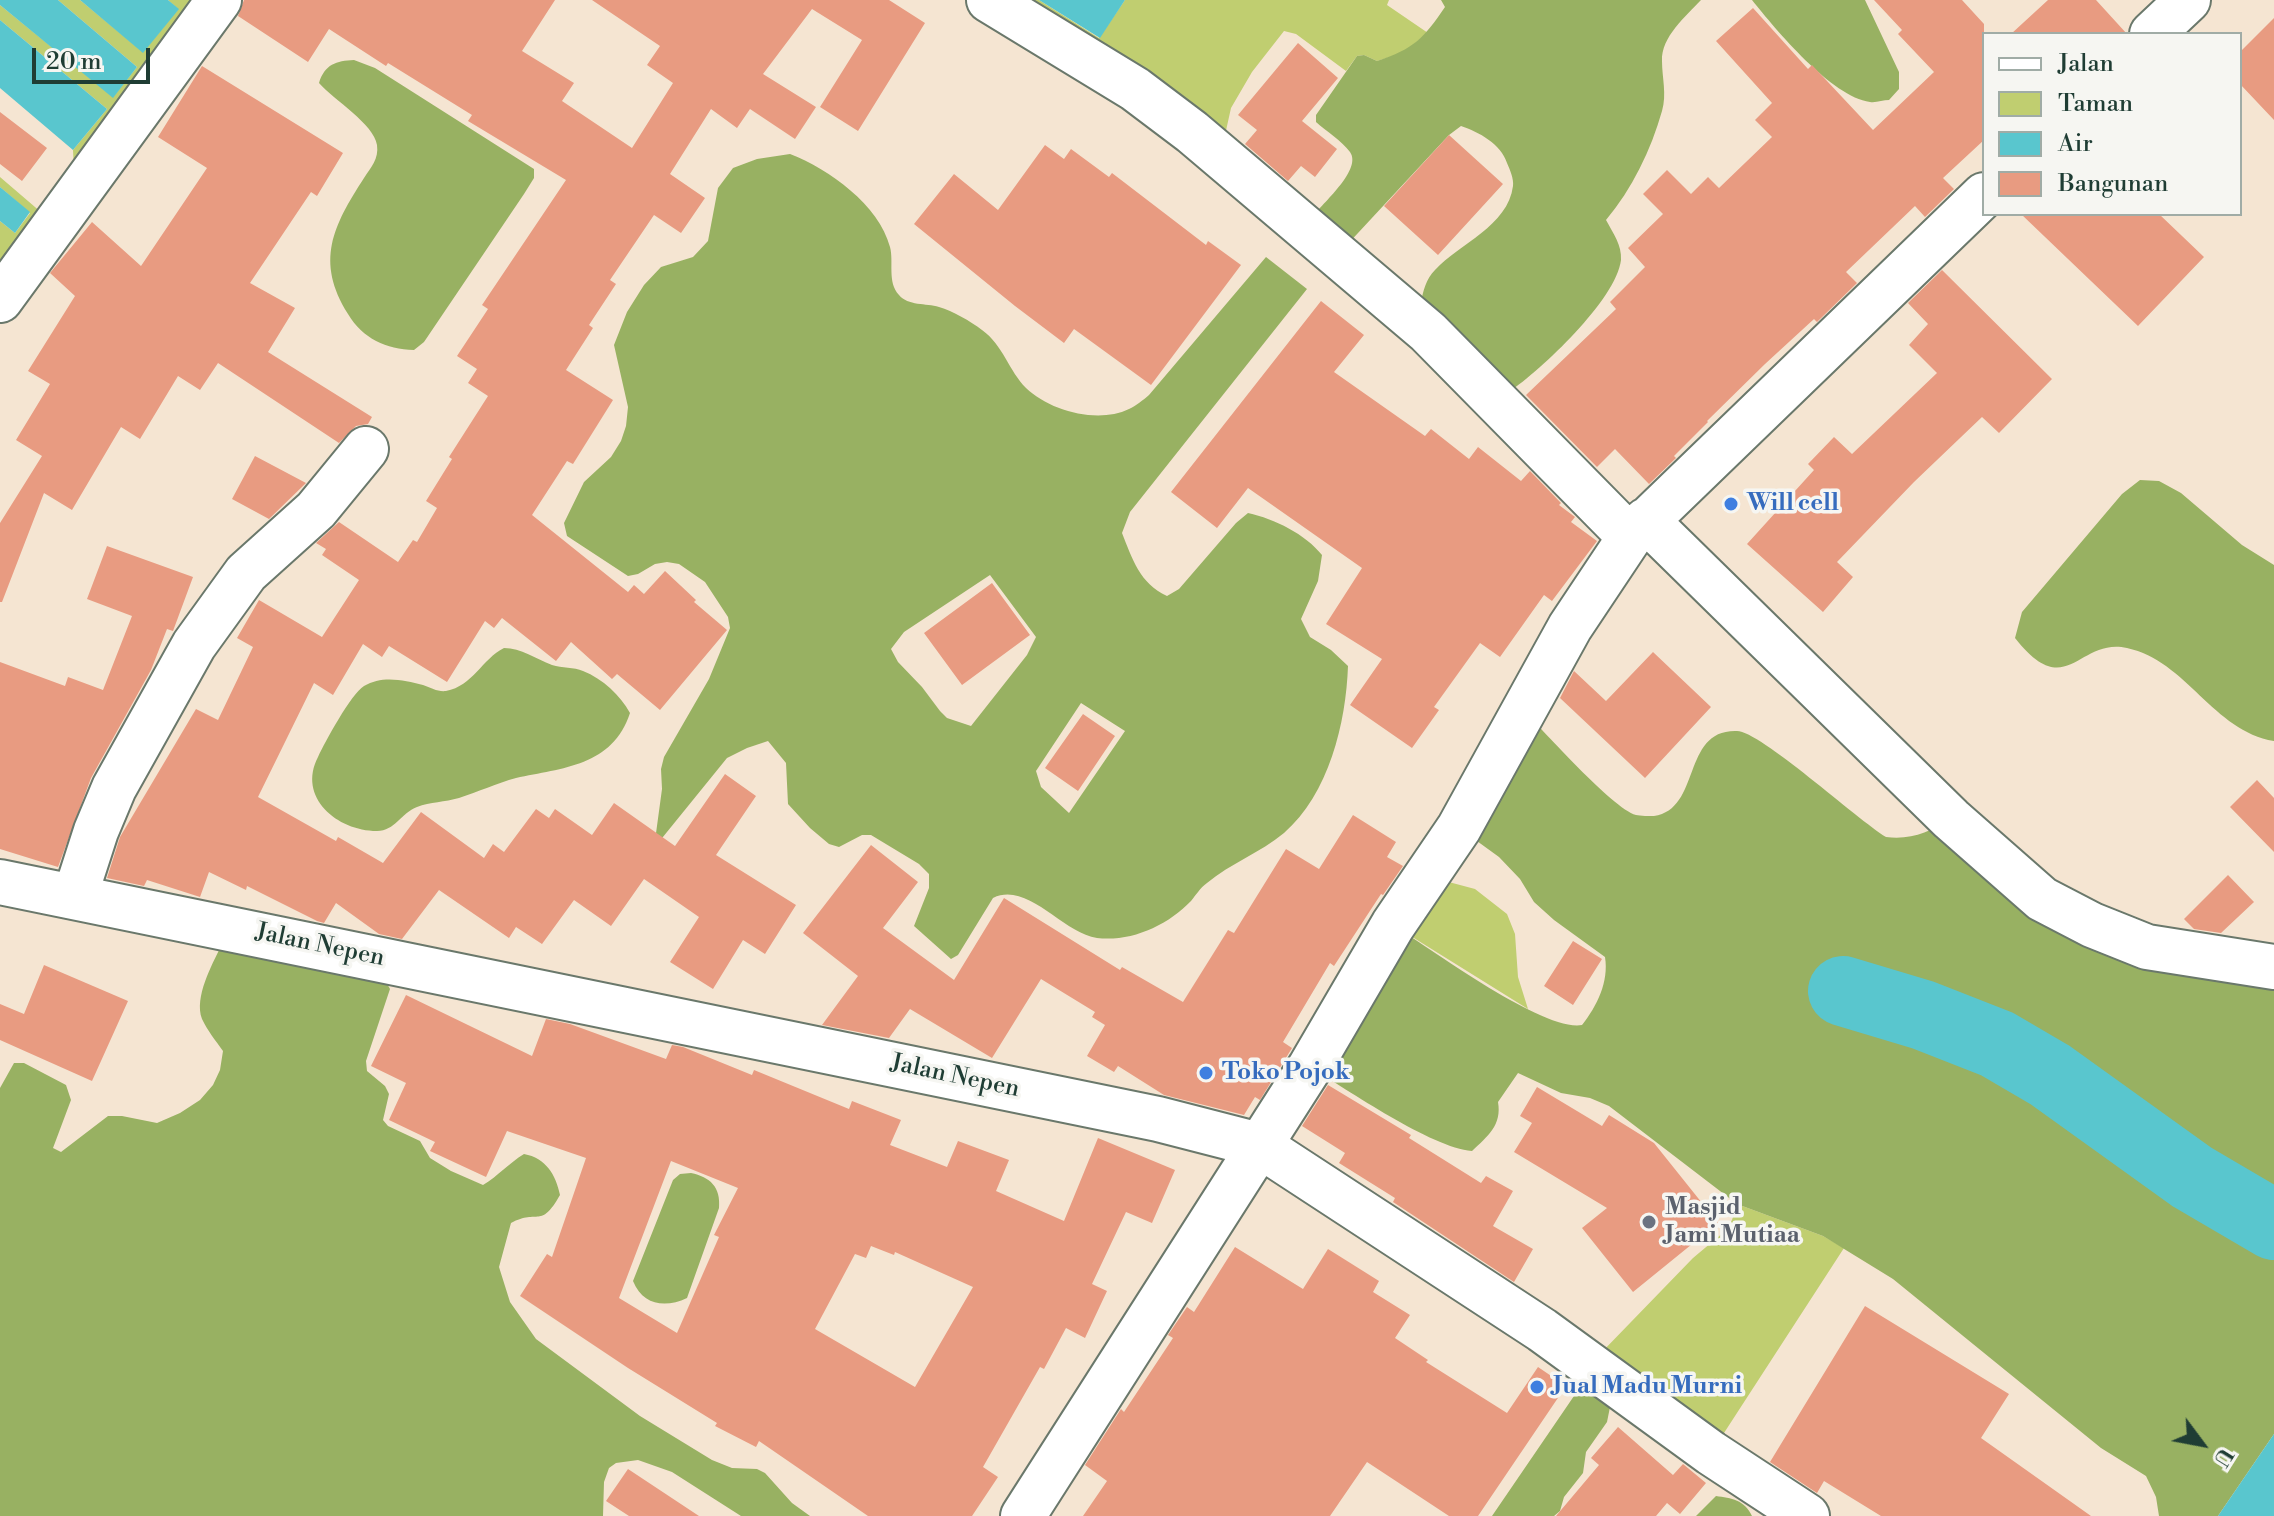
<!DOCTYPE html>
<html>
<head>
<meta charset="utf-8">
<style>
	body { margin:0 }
	#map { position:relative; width:2274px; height:1516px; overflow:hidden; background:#f5e5d2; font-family:"Libre Bodoni",serif }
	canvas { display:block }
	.legend { position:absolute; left:1982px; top:32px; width:260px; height:184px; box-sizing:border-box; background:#f6f6f2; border:2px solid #a0aca6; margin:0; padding:10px 14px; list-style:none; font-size:24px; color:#1f3d34 }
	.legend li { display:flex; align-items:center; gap:16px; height:40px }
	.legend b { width:40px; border:2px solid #a0aca6 }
	.north { position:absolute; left:2162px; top:1404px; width:80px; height:80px; -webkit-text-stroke:6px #f6f6f2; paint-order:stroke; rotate:122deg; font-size:22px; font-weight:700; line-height:32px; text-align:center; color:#1f3d34 }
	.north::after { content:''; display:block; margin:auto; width:28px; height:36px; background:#1f3d34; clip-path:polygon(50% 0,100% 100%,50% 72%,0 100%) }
	.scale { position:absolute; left:32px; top:48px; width:118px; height:36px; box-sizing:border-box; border:4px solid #1f3d34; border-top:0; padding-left:10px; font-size:24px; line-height:28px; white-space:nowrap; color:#1f3d34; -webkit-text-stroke:6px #f6f6f2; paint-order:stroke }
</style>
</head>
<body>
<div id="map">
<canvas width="2274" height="1516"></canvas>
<ul class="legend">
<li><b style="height:10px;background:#fff"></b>Jalan</li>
<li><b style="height:22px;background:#c0ce70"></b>Taman</li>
<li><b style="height:22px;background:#59c6ce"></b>Air</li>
<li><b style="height:22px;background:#e89b81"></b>Bangunan</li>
</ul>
<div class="north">U</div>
<div class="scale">20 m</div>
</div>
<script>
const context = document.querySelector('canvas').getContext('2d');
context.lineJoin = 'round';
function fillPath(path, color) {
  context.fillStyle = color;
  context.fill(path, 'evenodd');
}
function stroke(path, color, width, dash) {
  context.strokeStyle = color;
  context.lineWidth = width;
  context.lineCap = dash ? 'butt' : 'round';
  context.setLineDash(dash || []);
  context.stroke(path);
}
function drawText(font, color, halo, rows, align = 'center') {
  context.font = font + ' "Libre Bodoni",serif';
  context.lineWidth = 7;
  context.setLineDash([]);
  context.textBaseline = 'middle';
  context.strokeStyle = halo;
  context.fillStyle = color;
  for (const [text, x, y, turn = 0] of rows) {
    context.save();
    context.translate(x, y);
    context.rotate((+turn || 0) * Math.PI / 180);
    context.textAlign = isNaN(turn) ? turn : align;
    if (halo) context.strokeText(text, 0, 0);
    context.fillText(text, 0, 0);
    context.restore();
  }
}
fillPath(new Path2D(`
	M58,0H80L143,52L178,9L168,0H219L0,300V221L15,233L30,213L0,187V177L42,213L74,170L73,150L107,109L0,20V5L113,97L137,67Z
	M989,0H1039L1099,38L1125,0H1389L1387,5L1428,33L1403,53L1377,61L1364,55L1357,56L1346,71L1296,34L1284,31L1252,72L1231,108L1225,135Z
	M1445,881L1475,889L1507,914L1515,934L1518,977L1528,1009L1393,925Z
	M1737,1204L1823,1236L1844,1248L1711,1453L1599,1355L1693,1258L1724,1232L1732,1220Z`), '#c0ce70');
fillPath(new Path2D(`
	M1441,0H1701C1686,16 1661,37 1662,61C1662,78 1667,94 1662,111C1651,150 1632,189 1606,220C1613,233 1622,245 1621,260C1616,300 1541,370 1509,392L1421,303C1423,291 1426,279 1435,270C1459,244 1508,226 1513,186C1514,179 1510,170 1507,163C1501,144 1479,132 1461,126L1449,135L1345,247L1314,215C1325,201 1362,169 1350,152C1342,141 1326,131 1316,122V115L1357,56L1364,55L1377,61C1414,49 1424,38 1445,7Z
	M1752,0H1865L1899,72V89L1889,100C1883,100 1876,103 1870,102C1832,97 1776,30 1752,0Z
	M354,60L375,68L534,169V178L524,194L424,342L414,350C386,349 363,339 348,314C315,261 333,226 364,178C371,167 379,159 377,145C374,124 334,100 319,83C325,64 336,61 354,60Z
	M790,154C829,169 879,205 890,247C894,262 887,282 899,295C908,306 926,303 939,307C953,311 970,321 982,330C1003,345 1009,371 1026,388C1050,411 1098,424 1129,409C1136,406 1143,400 1149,395L1266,257L1307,289L1130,512L1122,533C1132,558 1140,584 1167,596L1179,589L1236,523L1248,513C1275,519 1305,534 1322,555L1318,581L1301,619L1310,637L1331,650L1348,666C1346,723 1329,794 1284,833C1260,853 1231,863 1207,883C1200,888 1196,895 1191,901C1167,926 1131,942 1097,938C1062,933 1028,881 993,898L958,955L951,959L914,926L929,888V874L919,864L871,835H862L839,847L829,844L810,828L788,804L786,763L768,741L747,748L727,758L654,848L662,789L661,769L664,757L709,679L730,628L728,617L705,582L679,564L667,562L655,564L638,574L628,576L567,536L564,523L584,482L611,457L621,441L626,426L628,407L614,345L627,312L644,285L661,267L693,257L708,241L718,188L733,168L757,159ZM990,575L1036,637L1027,655L971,726L947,718L940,711L922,687L898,662L891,649L904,632ZM1081,703L1125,731L1069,813L1041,787L1036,771Z
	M2140,480L2159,481L2181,493L2242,545L2274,565V741C2213,731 2187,661 2127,648C2078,637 2067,704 2015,638L2022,612L2122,494Z
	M504,648C521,648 536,659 552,665C562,668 574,667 583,671C603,679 620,695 630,713C613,766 562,768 516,778C497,783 478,792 459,798C445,802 430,802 417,807C401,813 395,831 377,831C337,831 297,797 318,757C325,742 351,694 364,686C382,675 404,680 423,685C431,688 438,692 446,691C473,686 482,659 504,648Z
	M1524,711C1545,732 1612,808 1636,815C1640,816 1650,816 1654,816C1702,809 1681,729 1737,731C1760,731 1858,820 1886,837C1912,840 1929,832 1951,819L2042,899L2274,967V1434L2218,1516H2159L2156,1497L2146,1476L2101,1448L1893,1279L1823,1236L1737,1204L1609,1106L1590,1098L1561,1093L1518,1073L1498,1102C1502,1125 1488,1136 1472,1151C1432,1148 1348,1090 1310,1067L1393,925C1430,948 1543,1032 1582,1025C1597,1006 1609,982 1605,957L1554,920L1534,902L1520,879L1499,857L1459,828Z
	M221,946L385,980L390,989L366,1061L367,1071L385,1086L389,1094L383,1120L388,1126L420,1141L430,1158L451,1171L483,1185C498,1176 509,1163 524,1154C546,1158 556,1175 560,1195C540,1230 539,1208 511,1223L499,1267L510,1302L536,1339L640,1416L712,1460L732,1468L757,1469L765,1473L792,1503L810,1516H741L672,1472L638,1460L616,1463L609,1468L604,1482L603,1516H0V1088L14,1063H24L66,1085L71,1100L53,1148L61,1152L108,1116H122L157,1123L180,1113L200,1100L213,1085L220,1070L223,1051C216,1041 207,1030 202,1019C194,997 212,965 221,946Z
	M691,1173C710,1177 721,1187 719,1208L687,1298C666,1308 643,1306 633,1281L673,1180L680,1174Z
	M1585,1389L1601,1396L1610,1407L1607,1422L1586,1452L1583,1473L1564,1497L1560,1511L1554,1516H1492L1574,1396Z
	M1716,1496C1731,1498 1745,1500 1752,1516H1696Z`), '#98b162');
fillPath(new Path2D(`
	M0,0H58L137,67L113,98L0,5Z
	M80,0H168L179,9L143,53Z
	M1039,0H1125L1100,38Z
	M0,20L107,109L73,150L0,88Z
	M0,187L30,212L15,233L0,221Z
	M2274,1434V1516H2218Z`), '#59c6ce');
stroke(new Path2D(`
	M1843,991L1923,1015L1997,1044L2050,1075L2192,1177L2274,1225`), '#59c6ce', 70);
fillPath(new Path2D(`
	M244,0H555L522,51L574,83L562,101L632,148L673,83L647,65L660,46L592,0H889L925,23L858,131L820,107L862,40L812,9L763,74L816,107L795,139L750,109L737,128L711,109L670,174L705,198L681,233L654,215L610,280L616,284L589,325L593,328L566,370L613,400L573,464L567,461L532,515L628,592L634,585L644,594L665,571L696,600L694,602L727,630L660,710L617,674L612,679L571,642L556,661L502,618L494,628L485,621L447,682L389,646L382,657L363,644L333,695L314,683L258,797L336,841L338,837L383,863L421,812L484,858L493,844L504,852L536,809L549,818L555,809L592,835L614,803L675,846L725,774L756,796L716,855L796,905L765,954L743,940L713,989L670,962L699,917L644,879L611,926L574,900L542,944L516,927L509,938L439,890L402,939L379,934L336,903L324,923L317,921L247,886L246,890L209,872L200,897L147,880L144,886L107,878L120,837L196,709L218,720L253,647L237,638L259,600L322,637L359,580L322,555L326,549L316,543L339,522L398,562L413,540L417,542L437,508L426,501L452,459L449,457L488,396L468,383L477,369L457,356L488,309L482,305L566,180L468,121L472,115L388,63L386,66L329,29L308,62L238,16Z
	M1874,0H1962L1984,24V140L1943,178L1954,189L1925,217L1915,206L1846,272L1857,283L1817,322L1814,319L1765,364L1707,421L1708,422L1674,456L1676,458L1649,484L1615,449L1597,467L1526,395L1616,309L1610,302L1645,267L1628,248L1663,214L1643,194L1667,170L1691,194L1708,177L1719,188L1772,137L1755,120L1772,103L1716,41L1753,8L1808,69L1812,65L1873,130L1934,72L1898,34L1902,30Z
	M2048,0H2096L2127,34H2011Z
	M2274,18V120L2240,84V52Z
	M1298,43L1338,78L1302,121L1337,149L1315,177L1301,166L1288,181L1245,144L1257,130L1238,115Z
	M202,66L343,153L317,196L311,192L250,283L295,308L268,352L372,417L368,424L356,426L339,443L218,363L200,390L178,376L140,439L121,427L72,510L44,493L2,602H0V523L42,456L16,440L50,384L28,371L75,296L50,273L92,222L141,266L207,168L158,137Z
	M0,112L47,148L22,181L0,164Z
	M1449,135L1503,184L1438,255L1384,206Z
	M1045,145L1064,159L1071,149L1109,177L1112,173L1206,245L1208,241L1241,265L1151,385L1074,329L1064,343L1015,306L914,224L954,174L998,210Z
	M2021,214H2159L2204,257L2138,326Z
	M1942,270L2052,379L1999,433L1982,417L1914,482L1837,562L1853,577L1823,612L1747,544L1814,470L1808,464L1834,437L1852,454L1937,373L1909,345L1928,324L1908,303Z
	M1321,301L1364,335L1334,372L1425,436L1431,429L1469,459L1478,447L1521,481L1530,471L1561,503L1559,505L1575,517L1571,522L1597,541L1552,601L1544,595L1500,657L1480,643L1434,707L1439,710L1412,748L1350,705L1382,659L1326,624L1362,568L1248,488L1217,528L1171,492Z
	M255,456L306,483L269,519L232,499Z
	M107,546L193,577L173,631L167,629L151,670L91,778L58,867L0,849V662L65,686L68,677L103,690L132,616L87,599Z
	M992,583L1030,635L962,685L924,633Z
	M1653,652L1711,707L1645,778L1560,698L1574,671L1606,701Z
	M1083,714L1115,736L1078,791L1045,768Z
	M2257,780L2274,798V852L2230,807Z
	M1353,815L1396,842L1387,857L1403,866L1383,895L1381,894L1334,966L1330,963L1283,1042L1292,1048L1260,1100L1255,1097L1244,1115L1164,1095L1118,1066L1114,1072L1087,1056L1105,1025L1092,1017L1095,1012L1041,979L992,1058L910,1009L889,1038L822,1025L858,976L803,933L871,845L918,882L883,928L954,980L1004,898L1120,970L1122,967L1183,1002L1228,930L1234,933L1286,849L1319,869Z
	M2228,875L2254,902L2221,933L2194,929L2184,919Z
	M1573,941L1602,959L1573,1005L1544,986Z
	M44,965L128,1001L92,1081L0,1040V1004L24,1014Z
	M406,995L532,1056L546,1019L570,1024L666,1059L672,1045L683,1047L752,1075L754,1070L849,1109L852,1101L901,1120L890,1145L947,1167L958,1141L1009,1160L996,1191L1064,1221L1098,1138L1175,1170L1152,1223L1126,1212L1092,1284L1107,1291L1085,1338L1066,1328L1044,1369L1040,1367L983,1467L998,1477L972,1516H868L759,1441L756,1447L715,1426L717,1423L628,1368L520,1296L547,1254L552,1257L586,1158L507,1131L486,1177L430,1151L435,1142L389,1120L406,1083L371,1066ZM671,1161L738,1188L714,1235L719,1237L677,1333L619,1298ZM871,1246L894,1255L895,1252L973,1287L915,1387L815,1329L855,1254L866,1258Z
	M1328,1085L1411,1135L1409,1138L1481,1183L1486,1176L1513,1191L1493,1226L1533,1249L1514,1282L1393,1202L1395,1198L1339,1163L1345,1153L1302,1126Z
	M1537,1087L1602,1126L1609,1115L1654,1143L1718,1223L1633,1292L1582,1228L1607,1208L1514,1152L1532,1123L1520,1116Z
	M1235,1247L1303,1289L1328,1249L1379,1281L1373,1292L1410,1315L1395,1338L1428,1360L1426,1362L1507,1413L1538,1367L1566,1386L1478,1516H1449L1367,1462L1330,1516H1083L1107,1481L1085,1465L1121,1409L1124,1412L1173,1338L1168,1335L1187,1307L1194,1312Z
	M1865,1306L2009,1394L1981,1438L2091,1516H1881L1824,1481L1817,1493L1770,1462Z
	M1618,1427L1673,1475L1683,1464L1706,1483L1680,1514L1667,1503L1656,1516H1556L1599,1465L1591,1458Z
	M628,1469L699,1516H629L606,1501Z`), '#e89b81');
const street = new Path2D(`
	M989,0L1135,89L1192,132L1428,332L1630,537
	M2152,34L2188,0
	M0,300L219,0
	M1646,520L1951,819L2042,899L2092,925L2147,947L2274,967
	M0,882L1158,1119L1259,1145L1542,1330L1711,1453L1807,1516
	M75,896L96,831L114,788L194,645L246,573L316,510L366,449
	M1023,1516L1310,1067L1393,925L1459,828L1570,627L1630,537L1984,195`);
stroke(street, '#6a786b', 48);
stroke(street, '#fff', 44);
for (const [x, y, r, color] of [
	[1731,504,8,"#3f7fe0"],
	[1206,1073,8,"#3f7fe0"],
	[1649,1222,8,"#6b7280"],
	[1537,1387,8,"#3f7fe0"]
]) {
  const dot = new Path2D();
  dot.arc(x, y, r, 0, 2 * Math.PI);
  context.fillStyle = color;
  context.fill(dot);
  stroke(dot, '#f6f6f2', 3);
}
drawText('bold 24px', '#366cbe', '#f6f6f2', [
	["Will cell",1747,504],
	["Toko Pojok",1222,1073],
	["Jual Madu Murni",1553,1387]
], 'left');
drawText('24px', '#1f3d34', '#f6f6f2', [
	["Jalan Nepen",320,946,12],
	["Jalan Nepen",955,1077,12]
]);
drawText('bold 24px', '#5b616d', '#f6f6f2', [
	["Masjid",1665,1208],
	["Jami Mutiaa",1665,1236]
], 'left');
</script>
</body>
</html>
